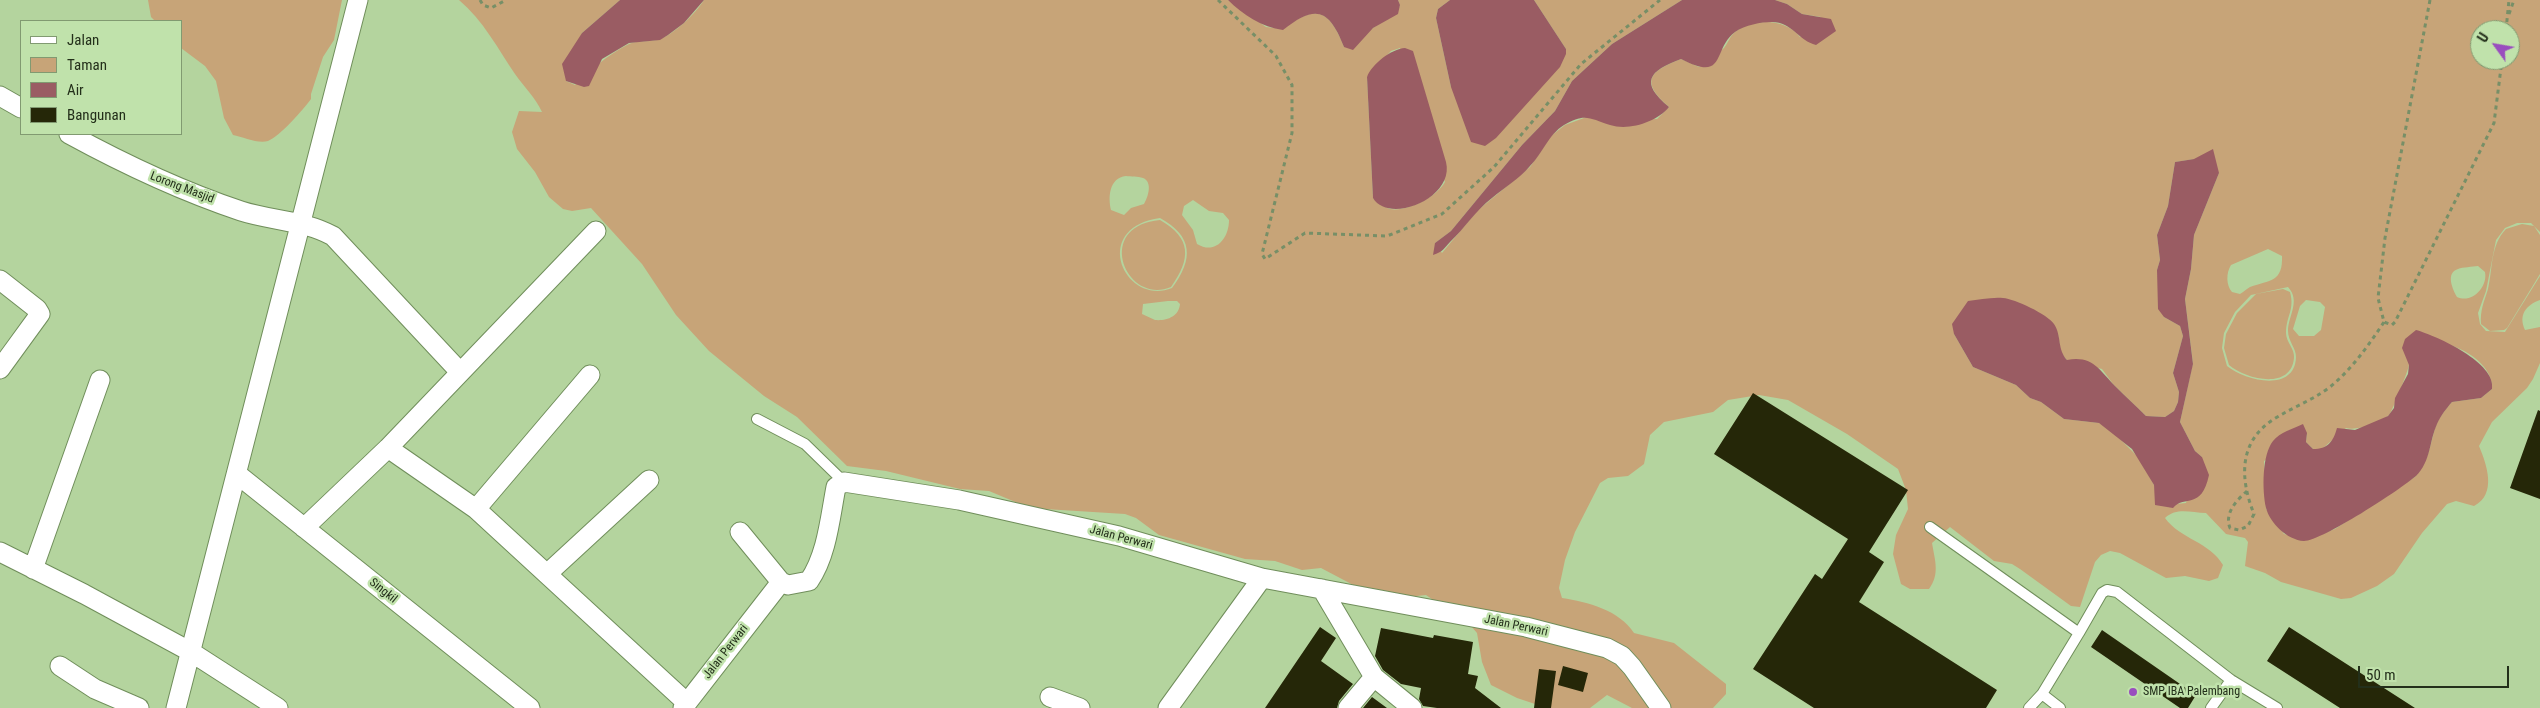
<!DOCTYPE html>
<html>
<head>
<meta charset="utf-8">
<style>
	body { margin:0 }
	#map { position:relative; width:2540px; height:708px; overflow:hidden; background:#b4d49e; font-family:"Roboto Condensed",sans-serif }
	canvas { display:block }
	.legend { position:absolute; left:20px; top:20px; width:162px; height:115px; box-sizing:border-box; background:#c0e2ab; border:1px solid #819a71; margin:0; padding:6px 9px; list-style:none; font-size:15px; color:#232f1a }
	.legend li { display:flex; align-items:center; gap:10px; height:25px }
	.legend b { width:25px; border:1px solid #819a71 }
	.north { position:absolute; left:2470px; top:20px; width:50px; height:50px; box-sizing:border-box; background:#c0e2ab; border:1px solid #819a71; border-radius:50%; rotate:302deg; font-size:14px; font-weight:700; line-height:20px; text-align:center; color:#232f1a }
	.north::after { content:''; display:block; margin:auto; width:18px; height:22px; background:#994dbe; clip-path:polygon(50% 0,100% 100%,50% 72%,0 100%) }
	.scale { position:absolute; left:2358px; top:666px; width:151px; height:22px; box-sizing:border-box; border:2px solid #232f1a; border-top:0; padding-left:6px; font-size:15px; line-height:18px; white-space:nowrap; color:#232f1a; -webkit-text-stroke:4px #c0e2ab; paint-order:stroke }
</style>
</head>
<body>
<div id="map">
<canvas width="2540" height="708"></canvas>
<ul class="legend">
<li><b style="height:6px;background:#fff"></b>Jalan</li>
<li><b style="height:14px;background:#c7a478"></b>Taman</li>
<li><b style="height:14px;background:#9a5c63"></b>Air</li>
<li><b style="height:14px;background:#252708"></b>Bangunan</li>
</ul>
<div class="north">U</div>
<div class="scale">50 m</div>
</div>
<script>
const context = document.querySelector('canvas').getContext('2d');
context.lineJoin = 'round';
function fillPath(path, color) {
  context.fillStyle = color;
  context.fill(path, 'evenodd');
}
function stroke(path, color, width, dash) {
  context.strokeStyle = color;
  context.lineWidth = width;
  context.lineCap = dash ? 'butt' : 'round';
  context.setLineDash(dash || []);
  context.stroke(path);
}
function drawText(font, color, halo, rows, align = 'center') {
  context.font = font + ' "Roboto Condensed",sans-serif';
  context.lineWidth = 5;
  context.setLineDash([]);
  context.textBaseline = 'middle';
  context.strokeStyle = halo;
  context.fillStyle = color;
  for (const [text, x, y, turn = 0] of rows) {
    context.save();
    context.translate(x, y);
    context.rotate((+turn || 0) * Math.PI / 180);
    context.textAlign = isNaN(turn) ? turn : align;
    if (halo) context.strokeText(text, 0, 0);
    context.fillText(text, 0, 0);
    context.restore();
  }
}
fillPath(new Path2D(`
	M148,0H342L334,40L323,57L311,94V99C303,110 280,136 268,141C258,144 243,137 233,135L224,118L216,81L205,66L181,48V21H155L151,17Z
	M459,0H620L582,33L566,81L575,85C592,69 606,56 627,45C635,40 648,42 657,40C673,36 696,13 704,0H1228L1266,27L1283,29C1316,4 1329,9 1344,47C1363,41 1359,38 1373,28C1386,19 1391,18 1400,6L1398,0H1450L1438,9L1436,18L1451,87L1566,54V49L1534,0H1682L1612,44L1572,81L1555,111L1522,145L1451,231L1435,243L1442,253L1477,211L1530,167L1551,136L1565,125L1584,118L1594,117L1602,121L1657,119L1669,107C1639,81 1650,71 1681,59L1699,67C1707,61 1716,55 1724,48C1728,43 1730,36 1735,32C1754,18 1785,18 1800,37L1821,17L1802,14L1787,4L1775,0H2540V232L2531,223H2517L2505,228L2496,240L2486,291L2478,313L2480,324L2486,331L2505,332L2540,276V300C2526,305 2518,315 2525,330L2540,327V363L2533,379L2527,388L2492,422L2479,446C2487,465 2497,494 2474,506L2456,501L2447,504L2422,533L2394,574L2377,586L2351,598L2341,599L2281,582L2265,573L2245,566L2248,542L2245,538L2226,534L2206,513C2191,513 2177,507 2165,518C2180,539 2210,542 2223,565L2218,578L2209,581L2185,576L2166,578L2120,553L2110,551L2101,555L2095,562L2080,607L2071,606L2020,569L2012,564L1994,561L1950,527L1932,543C1935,561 1940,574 1929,589H1910L1901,584L1893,554L1896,535L1908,509L1906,490L1898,469L1847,434L1788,400L1759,395L1728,400L1713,412L1664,422L1650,435L1644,464L1628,476L1608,478L1600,483L1575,532L1565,560L1559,588L1562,598C1588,602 1619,610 1634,633L1674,643L1726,684V694L1713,708H1632L1607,695L1590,708H1547L1517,698L1491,685L1482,662L1477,633L1471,626L1426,595L1397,598L1359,588L1321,568L1302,570L1275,561L1245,559L1159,535L1136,518L1125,514L1045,509L1025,506L989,491L960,489L886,471L847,466L797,417L764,396L709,351L676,315L642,264L591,208L572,211L563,209L549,197L535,172L517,149L512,132L519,111L542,112C535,97 524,87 515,74C498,49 483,20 459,0ZM2480,30H2510V60H2480ZM1400,48L1445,182C1437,197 1407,212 1390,209C1385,208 1378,201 1373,198L1367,77L1391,51ZM2194,159L2219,173L2194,235L2191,269L2185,299L2193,363L2180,422L2195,451L2202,457L2186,503L2176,504L2156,495L2154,485L2139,458L2108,427L2099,423L2064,419L2041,402L2030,398L2016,385L1973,367L1954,334H2058L2061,353L2067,360L2102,369L2113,384L2146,416L2165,417L2174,411L2178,402L2179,392L2173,373L2183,336L2180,326L2164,317L2157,270L2160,260L2157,235L2168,206L2175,162ZM1126,176C1131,177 1138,176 1143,178C1153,182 1148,197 1144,204L1131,208L1124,215L1111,210C1108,197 1109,178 1126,176ZM1193,200L1209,211L1223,213L1229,220C1229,239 1215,255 1197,244L1193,230L1182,215L1184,206ZM1160,218C1193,236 1194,259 1172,288C1125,307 1089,228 1160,218ZM2268,249L2282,256C2283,282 2270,280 2250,287C2246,289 2244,292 2240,294L2232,292C2226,285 2226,273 2231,265ZM2478,266L2485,272C2488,287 2472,304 2457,297C2453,290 2445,273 2458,269C2463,267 2472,267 2478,266ZM2288,287C2301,301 2288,316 2288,331C2288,341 2296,348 2296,357C2295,393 2245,381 2227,366L2222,348L2224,333L2235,312L2251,295ZM2306,300L2320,302L2325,307L2321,330L2314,336H2299L2293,329L2300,306ZM1168,301H1177L1180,304C1179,317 1166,321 1155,320L1142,314L1143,304ZM2450,345C2469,351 2493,367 2492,389L2481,398L2452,402C2446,409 2440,416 2436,425C2430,445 2429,461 2415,477L2335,529L2307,540L2284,534L2266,509L2264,461L2307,433L2306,442L2313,449H2322L2346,428C2357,431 2380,423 2389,415C2392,412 2408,371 2409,365Z
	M1160,220C1192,238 1191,259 1171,287C1126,306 1093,226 1160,220Z
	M2522,224L2534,226L2540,235V274L2507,328L2504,330L2490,331L2481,324C2480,310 2484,302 2488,289C2493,268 2490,246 2506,229Z
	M2283,289L2290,292C2295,310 2286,316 2286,333C2286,342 2295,349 2294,358C2291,391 2245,379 2229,365L2224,348L2226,334L2237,313L2256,294Z`), '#c7a478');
fillPath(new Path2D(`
	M620,0H704L684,23L668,35L660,40L629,43L602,59L589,86L584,87L566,81L562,64L582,33Z
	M1228,0H1398L1400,5L1398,14L1373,28L1353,50L1344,47C1329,9 1316,4 1283,30C1262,27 1243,15 1228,0Z
	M1450,0H1534L1566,49V54L1560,67L1496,138L1485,146L1471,142L1451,87L1436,18L1438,9Z
	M1682,0H1775L1787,4L1802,14L1831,19L1836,31L1816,45C1799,41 1792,22 1772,22C1761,22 1745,25 1735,32C1712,49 1727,83 1681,59C1649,71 1639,82 1669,107C1657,122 1629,131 1610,125C1591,119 1585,112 1564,125C1548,135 1543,153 1530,166C1519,179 1505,187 1492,198C1476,210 1465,228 1450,242C1444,248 1443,252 1433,255L1435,243L1451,231L1522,145L1555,111L1572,81L1612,44Z
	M1405,48L1413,51L1446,162C1455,198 1389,225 1373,198L1367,77C1372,64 1391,49 1405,48Z
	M2213,149L2219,173L2194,235L2191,269L2185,299L2193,364L2180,422L2195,451L2202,457L2209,475C2201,511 2185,494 2173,508L2155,505L2154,485L2132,449L2099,423L2064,419L2041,402L2030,398L2016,385L1973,367L1954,334L1952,324L1968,301C1979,300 1991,297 2003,298C2015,299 2047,314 2054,324C2062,336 2057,349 2067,360C2093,355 2100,371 2115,386C2125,396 2136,406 2146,416L2165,417L2174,411L2178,402L2179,392L2173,373L2183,336L2180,326L2164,317L2158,309L2157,270L2160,260L2157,235L2168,206L2175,162L2194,159Z
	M2416,330C2437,336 2497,363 2492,389L2481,398L2452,402C2446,409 2441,415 2437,424C2429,442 2431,461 2416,476C2401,489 2322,541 2304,541C2287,540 2270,523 2266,508C2262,490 2262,455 2273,441C2280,432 2293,429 2303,424L2307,433L2306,442L2313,449C2328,449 2333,442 2337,428L2355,430L2388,416L2394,408L2395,398L2408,374L2409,365L2402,348L2405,339Z`), '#9a5c63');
fillPath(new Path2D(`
	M1753,393L1908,490L1869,552L1884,562L1859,602L1997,690L1986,708H1814L1753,669L1815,574L1822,579L1848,539L1714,454Z
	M2538,410L2540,411V499L2510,488Z
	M1320,627L1336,638L1321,661L1353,684L1339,701L1337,708H1265Z
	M2289,627L2415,708H2340L2267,661Z
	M1381,628L1433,638L1434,635L1473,642L1468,674L1478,676L1475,688L1501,708H1437L1423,706L1419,699L1421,688L1401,684L1383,670L1375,656Z
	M2102,630L2196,695L2188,708H2180L2091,647Z
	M1563,666L1588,673L1583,692L1558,685Z
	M1539,669L1556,671L1551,708H1534Z
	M1372,697L1387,708H1363Z`), '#252708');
const lane = new Path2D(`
	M757,419L805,444L844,482
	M1930,527L2079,633L2042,694L2060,708
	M2079,633L2102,593L2107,590L2117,592L2231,680L2277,708
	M2029,708L2042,694
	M2211,708L2231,680`);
const street = new Path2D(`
	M0,96L21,108
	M69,134C124,164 181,191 241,211C272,221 304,220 333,236L460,372
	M596,231L388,448L476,509L687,703
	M0,280L37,309L40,314L0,369
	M237,474L530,708
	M476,509L590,375
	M304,528L388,448
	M740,532L781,582
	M0,552L84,594L191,652L278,708
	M33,569L100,380
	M547,574L649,480
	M1322,589L1374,677L1412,708
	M60,666L95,689L139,708
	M1050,697L1080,708
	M176,708L358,0
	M683,708L781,582L788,585L809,581C827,555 830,518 836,487L844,482L959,500L1119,536L1262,578L1526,627L1607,648L1622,656L1632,667L1661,708
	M1168,708L1262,578
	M1348,708L1374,677`);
stroke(lane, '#708e5b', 12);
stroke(street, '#708e5b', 21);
stroke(new Path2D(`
	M480,0L483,5L491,8L506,0
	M1218,0L1276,56L1292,85V133L1262,254L1265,259L1305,233L1387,236L1442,214L1494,167L1581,64L1660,0
	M2430,0L2385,238L2378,298L2384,322L2392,325L2395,322L2494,123L2502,60
	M2509,14L2514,0
	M2506,30L2509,0
	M2247,491C2237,500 2224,513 2230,528L2239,530L2248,526L2254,514C2240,479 2238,442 2274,419C2293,407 2311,401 2330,387C2352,369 2368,346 2384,322`), '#778f67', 3, [4, 4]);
stroke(lane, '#fff', 10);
stroke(street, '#fff', 19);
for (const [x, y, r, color] of [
	[2133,692,5,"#994dbe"]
]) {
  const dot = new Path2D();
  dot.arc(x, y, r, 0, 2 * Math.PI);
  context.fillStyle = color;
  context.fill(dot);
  stroke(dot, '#c0e2ab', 2);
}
drawText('12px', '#232f1a', '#c0e2ab', [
	["Lorong Masjid",182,188,21],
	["Jalan Perwari",1121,538,15],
	["Singkil",383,591,39],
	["Jalan Perwari",1516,626,12],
	["Jalan Perwari",726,652,-52]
]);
drawText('12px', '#232f1a', '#c0e2ab', [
	["SMP IBA Palembang",2143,692]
], 'left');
</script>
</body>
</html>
